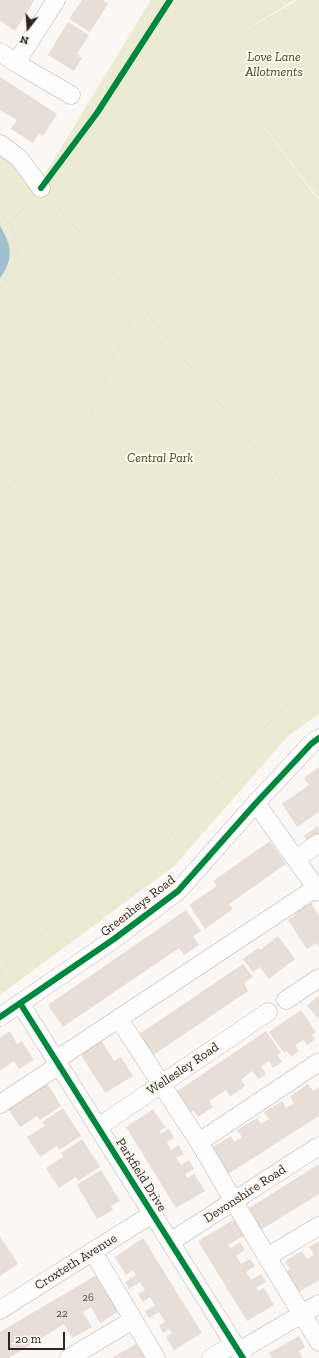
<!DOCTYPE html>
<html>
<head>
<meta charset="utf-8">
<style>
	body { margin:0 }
	#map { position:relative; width:319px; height:1358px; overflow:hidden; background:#faf7f5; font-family:"Zilla Slab",serif }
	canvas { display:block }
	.north { position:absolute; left:8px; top:8px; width:40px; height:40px; -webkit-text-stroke:3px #fdf7f2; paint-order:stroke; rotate:197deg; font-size:11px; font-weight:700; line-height:16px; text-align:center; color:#31261d }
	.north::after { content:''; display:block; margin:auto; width:14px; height:18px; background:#31261d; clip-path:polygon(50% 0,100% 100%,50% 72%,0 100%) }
	.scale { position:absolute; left:8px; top:1332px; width:57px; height:18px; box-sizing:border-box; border:2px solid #31261d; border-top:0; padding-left:5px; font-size:12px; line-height:14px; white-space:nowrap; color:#31261d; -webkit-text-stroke:3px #fdf7f2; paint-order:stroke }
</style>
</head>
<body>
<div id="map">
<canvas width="319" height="1358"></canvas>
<div class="north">N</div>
<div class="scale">20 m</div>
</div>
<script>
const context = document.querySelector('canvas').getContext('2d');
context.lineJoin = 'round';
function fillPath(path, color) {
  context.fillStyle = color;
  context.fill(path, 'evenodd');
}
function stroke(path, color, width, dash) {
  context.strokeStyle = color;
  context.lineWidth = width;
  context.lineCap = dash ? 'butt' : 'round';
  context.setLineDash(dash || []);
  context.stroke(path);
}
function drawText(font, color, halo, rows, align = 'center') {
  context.font = font + ' "Zilla Slab",serif';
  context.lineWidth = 4;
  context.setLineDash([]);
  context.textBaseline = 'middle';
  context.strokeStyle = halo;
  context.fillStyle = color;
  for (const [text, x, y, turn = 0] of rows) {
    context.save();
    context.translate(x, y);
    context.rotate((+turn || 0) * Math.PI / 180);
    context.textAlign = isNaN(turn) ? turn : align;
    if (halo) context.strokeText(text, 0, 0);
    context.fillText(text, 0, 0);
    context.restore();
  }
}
fillPath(new Path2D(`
	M151,0H294L240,33L298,0H319V199L235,89L319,201V714L289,735L174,866L0,995V145L45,174Z`), '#eaebd2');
fillPath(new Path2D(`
	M0,226C12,245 14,259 0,278Z`), '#a0c0d1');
fillPath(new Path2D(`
	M0,0H34V1L15,31L0,21Z
	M82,0H103L108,4L90,32L69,19Z
	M68,22L89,35L77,54L82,58L74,71L48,55Z
	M0,77L57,114L43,136L39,133L33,143L11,129L17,120L0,110Z
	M319,767V812L297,827L282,804L309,785L304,778Z
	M318,826L319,837L309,844L304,836Z
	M270,841L286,864L229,904L233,909L205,929L189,905L217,886L213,881Z
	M303,900L307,906L311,903L319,916V947L316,943L307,949L288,920L296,914L291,908Z
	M186,910L201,931L193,936L199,945L184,955L179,948L63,1027L48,1005Z
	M278,936L295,959L269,979L260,967L253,972L243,959L258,948L260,950Z
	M243,964L253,977L244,983L248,991L149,1058L135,1037Z
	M318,996L319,997V1019L307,1006Z
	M301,1010L316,1032L312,1035L315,1040L307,1045L304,1040L300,1042L295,1046L299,1051L291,1057L287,1051L284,1053L269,1032Z
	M10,1031L17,1044L22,1041L34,1060L19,1069L14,1061L0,1071V1038Z
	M266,1031L281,1053L277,1055L282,1062L273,1068L269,1061L265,1064L261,1066L266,1074L258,1079L253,1071L249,1073L241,1080L245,1086L230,1097L226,1090L209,1101L213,1107L198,1117L193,1110L187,1115L173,1094Z
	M99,1037L114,1061L121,1057L133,1076L105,1093L78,1050Z
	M44,1078L61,1106L40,1120L37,1116L20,1127L7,1107Z
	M308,1084L313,1091L319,1087V1116L225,1176L208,1150L231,1136L234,1142L242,1137L237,1130L257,1118L261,1124L269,1119L264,1112L282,1101L286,1108L294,1103L290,1096Z
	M63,1108L81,1136L59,1150L57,1146L40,1157L27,1137L45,1126L42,1122Z
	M153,1109L165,1127L160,1131L161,1134L169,1129L174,1138L167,1142L171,1150L179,1145L183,1154L176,1158L181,1165L189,1160L194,1169L185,1174L188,1178L194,1174L205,1191L176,1208L126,1127Z
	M82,1139L100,1167L78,1181L76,1177L59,1188L46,1168L63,1157L61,1153Z
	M319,1164V1194L259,1231L246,1210Z
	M101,1170L120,1201L111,1206L113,1210L97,1219L77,1185Z
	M238,1217L248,1233L228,1245L231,1248L240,1242L245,1250L236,1256L241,1264L250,1259L255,1266L246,1272L251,1280L261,1274L266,1282L256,1288L258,1291L264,1288L274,1305L247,1321L198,1241Z
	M0,1236L18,1264L0,1276Z
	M143,1238L202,1333L174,1350L166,1337L172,1333L169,1329L163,1333L159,1325L165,1322L159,1312L149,1318L145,1311L155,1306L150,1297L143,1302L138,1294L145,1290L140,1282L129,1289L125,1282L136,1275L133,1270L126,1275L115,1257Z
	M319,1241V1280L297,1293L285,1273L290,1269L285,1261L302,1251L307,1259L310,1257L314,1255L309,1247Z
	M100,1273L118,1312L100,1323L91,1307L83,1312L92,1327L72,1338L64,1324L9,1358H0V1332Z
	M299,1336L305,1347L299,1351L303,1358H272L269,1353Z
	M141,1341L151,1358H112Z`), '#e7ded7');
const minor = new Path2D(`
	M0,52L16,63L71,95
	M16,63L56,0
	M0,144L19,158L41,188
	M256,803L319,892
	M296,859L319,843
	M286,1000L319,978
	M20,1003L243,1358
	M0,1017L114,939L178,891L256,803L311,744L319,738
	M119,1019L199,1142L267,1257L319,1342
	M56,1060L316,888
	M0,1104L59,1065
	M98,1127L268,1012
	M199,1142L319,1062
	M170,1242L319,1146
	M93,1252L156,1358
	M267,1257L319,1226
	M0,1310L152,1214
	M239,1351L319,1304
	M69,1358L133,1320
	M211,1358L234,1344`);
stroke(minor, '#bab3ae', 19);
stroke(new Path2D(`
	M0,213L11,226L18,250L15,270L0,289
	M9,224L30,200
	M144,309L319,527
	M0,500L13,482L64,445L89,417L103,391L113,358L131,321L144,309L101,257L52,201
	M0,971L10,987
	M0,976L2,975L6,964L21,948L108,889L145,862L184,822L278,713L319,684`), '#e5e3e2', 2.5, [2, 3]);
stroke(minor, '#fefefe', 18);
stroke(new Path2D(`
	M41,188L97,113L170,0
	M20,1003L243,1358
	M0,1017L114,939L178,891L256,803L311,744L319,738`), '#00873e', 6);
drawText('11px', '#60554c', null, [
	["26",88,1298],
	["22",62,1314]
]);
drawText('italic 13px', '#464915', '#fdf7f2', [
	["Love Lane",274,57],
	["Allotments",274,72],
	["Central Park",160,458]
]);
drawText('13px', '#31261d', '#fdf7f2', [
	["Greenheys Road",138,906,-38],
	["Wellesley Road",183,1069,-34],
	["Parkfield Drive",141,1175,58],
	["Devonshire Road",245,1194,-33],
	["Croxteth Avenue",76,1262,-32]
]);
</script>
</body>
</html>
